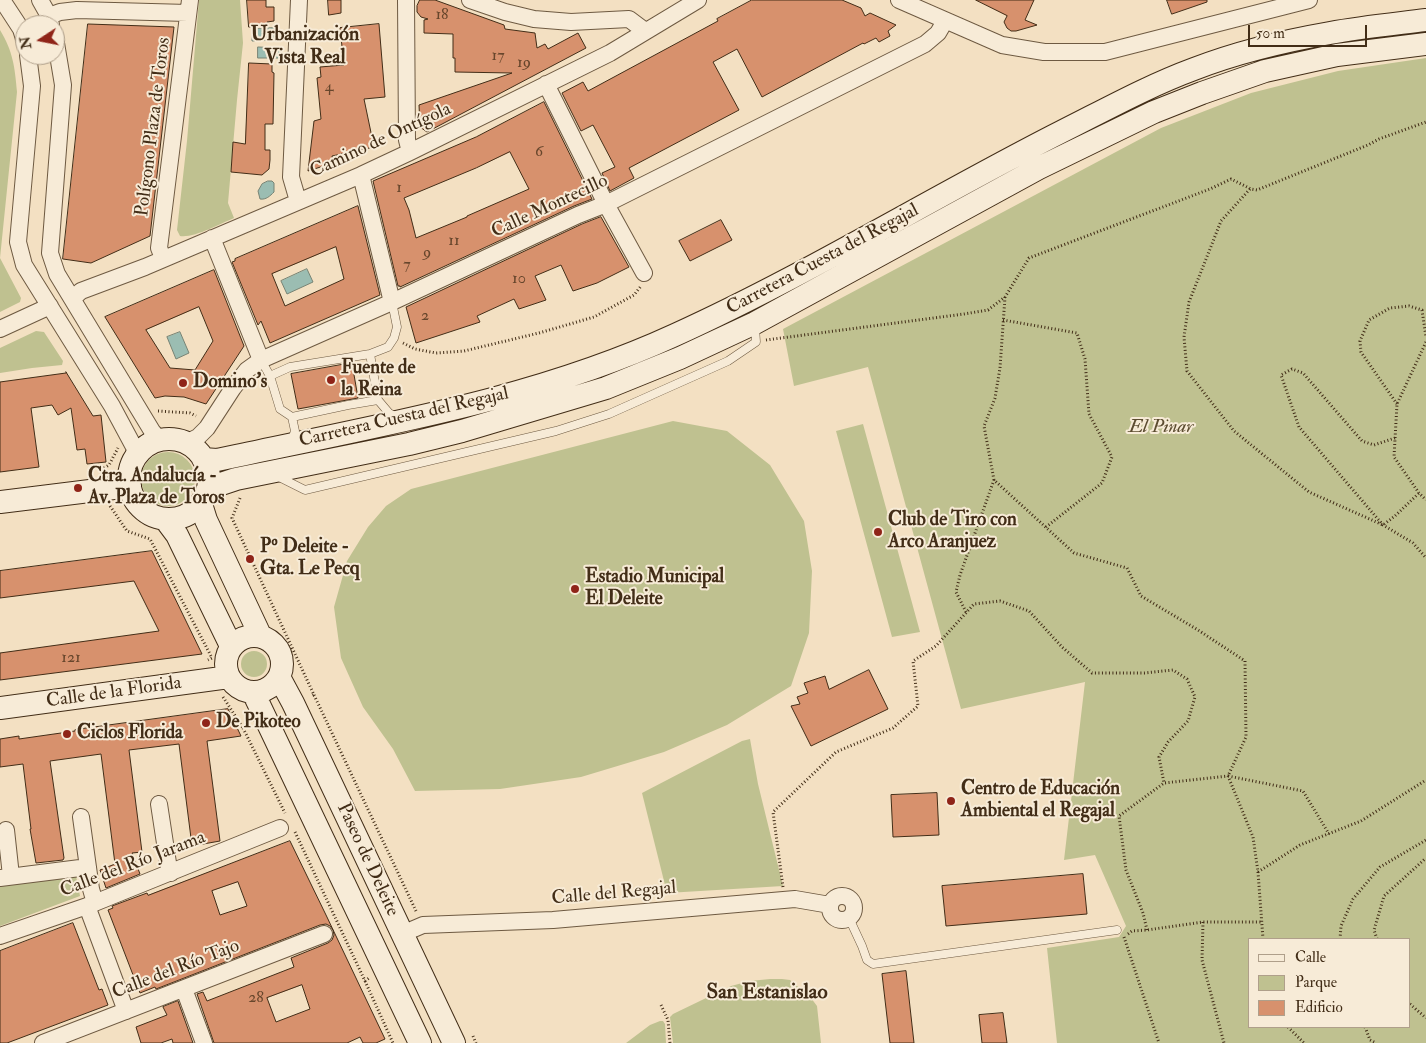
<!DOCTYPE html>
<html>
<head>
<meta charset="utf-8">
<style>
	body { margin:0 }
	#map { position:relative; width:1426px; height:1043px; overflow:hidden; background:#f3e0c2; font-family:"IM FELL Double Pica",serif }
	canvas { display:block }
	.legend { position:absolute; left:1248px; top:938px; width:162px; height:90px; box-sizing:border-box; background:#f7ebd7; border:1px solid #af9f8a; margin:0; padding:6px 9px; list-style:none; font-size:15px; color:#422d17 }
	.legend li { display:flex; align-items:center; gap:10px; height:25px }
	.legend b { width:25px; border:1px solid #af9f8a }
	.north { position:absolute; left:15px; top:15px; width:50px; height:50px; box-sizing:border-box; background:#f7ebd7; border:1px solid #af9f8a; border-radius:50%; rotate:259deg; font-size:14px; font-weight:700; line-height:20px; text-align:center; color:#422d17 }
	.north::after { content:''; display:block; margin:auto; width:18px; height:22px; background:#8f2418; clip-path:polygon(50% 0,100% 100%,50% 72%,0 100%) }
	.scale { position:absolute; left:1248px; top:25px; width:119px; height:22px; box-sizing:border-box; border:2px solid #422d17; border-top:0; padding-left:6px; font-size:15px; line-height:18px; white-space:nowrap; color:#422d17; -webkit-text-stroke:4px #f7ebd7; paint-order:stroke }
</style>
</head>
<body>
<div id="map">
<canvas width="1426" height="1043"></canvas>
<ul class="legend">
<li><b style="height:6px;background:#f7ebd7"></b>Calle</li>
<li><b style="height:14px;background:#bfc190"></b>Parque</li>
<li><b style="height:14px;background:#d7916d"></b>Edificio</li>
</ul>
<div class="north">N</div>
<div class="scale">50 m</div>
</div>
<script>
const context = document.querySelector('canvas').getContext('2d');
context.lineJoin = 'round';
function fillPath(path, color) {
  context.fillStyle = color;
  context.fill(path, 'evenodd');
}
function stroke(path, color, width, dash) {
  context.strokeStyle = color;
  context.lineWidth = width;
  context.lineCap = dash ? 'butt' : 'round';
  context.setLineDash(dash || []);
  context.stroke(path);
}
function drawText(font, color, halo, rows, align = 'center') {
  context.font = font + ' "IM FELL Double Pica",serif';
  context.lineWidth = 4;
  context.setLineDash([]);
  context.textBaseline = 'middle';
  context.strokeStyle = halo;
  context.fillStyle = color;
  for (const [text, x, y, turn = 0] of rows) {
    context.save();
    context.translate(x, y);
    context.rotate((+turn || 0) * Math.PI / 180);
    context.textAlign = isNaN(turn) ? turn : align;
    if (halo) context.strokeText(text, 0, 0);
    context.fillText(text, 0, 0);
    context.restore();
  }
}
fillPath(new Path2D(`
	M199,0H240L243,43L237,100L228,203L234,218C219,224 195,238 180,236L177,230L187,141Z
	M0,30C13,51 15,68 17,92L0,258L21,298L20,302L0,312Z
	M1426,58V1043H1057L1047,948L1119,937L1126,926L1095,855L1064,860L1085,682L961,709L868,367L794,386L783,329L1161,128L1251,93L1338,71ZM1250,939H1410V1027H1250Z
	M36,331L44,332L63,361L62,365L32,368L0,373V348Z
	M673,421L727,431L770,465L804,521L812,571L809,633L791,686L727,725L664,752L581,777L500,789L415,791L393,749L363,707L341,658L334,607L347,561L368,527L386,506L411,489Z
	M863,424L920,632L892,637L836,431Z
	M141 479a27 27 0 1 1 54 0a27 27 0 1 1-54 0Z
	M241 664a13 13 0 1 1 26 0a13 13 0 1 1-26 0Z
	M750,739L758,784L783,886L667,893L642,793L742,741Z
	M76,876L80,896L0,926V886Z
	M770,979H782L790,980L811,998L817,1006L821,1043H673L670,1017L673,1014L731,986L750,981Z
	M660,1021H663L665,1024L666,1043H626L650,1025Z`), '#bfc190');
const water = new Path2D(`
	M275,28L276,40L252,41V29Z
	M258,47L281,48V58H258Z
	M268,181H272L274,183V192C270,196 266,200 260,199L258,191L262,184Z
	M307,269L313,282L287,294L281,281Z
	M180,332L189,353L176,359L167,337Z`);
fillPath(water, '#9bbdb2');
stroke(water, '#778374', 1);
const building = new Path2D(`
	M247,0H266V7H274V21L267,22V26L249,27Z
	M328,0H341V13L329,15Z
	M420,0H435L504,25L505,29L535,33L537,48L545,44L548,49L578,33L586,48L427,132L420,127L419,105L512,73L455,72V58H453V34L424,33V20L428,19L421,17L417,12V6Z
	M752,0H842L861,8L865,16L870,13L896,25L888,31L890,36L879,42L876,38L864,44L863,43L762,97L737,49L713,62L739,110L629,168L634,178L610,191L602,173L615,167L593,125L581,131L562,93L583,82L588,91L718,21L717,19Z
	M976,0H1034L1025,20L1037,25L1016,31H1011L1007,28L1004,22L1007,16Z
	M1167,0H1207V2L1172,14Z
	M88,24L174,27L150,236L91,263L63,259Z
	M379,24L385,97L364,99L374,147L332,156L333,163L308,171L314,121L321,119L317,78L321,77L320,67L344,65L340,28Z
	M249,63L272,64V72L274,73L273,124H265V150H270V160L269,169L262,175L231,172L233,142L245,144Z
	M544,102L592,199L574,206L400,287V286H398L373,181L476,137ZM510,152L529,189L467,216V217L416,238L409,210L404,198L476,168Z
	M358,206L380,295L270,343L261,321L258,325L232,262L235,261V259ZM336,247L344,279L285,306L272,274Z
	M601,217L629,267L597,283L573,291L561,265L535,276L546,300L519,309L514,299L477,316L480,322L416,343L406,307L582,224Z
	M721,220L732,240L690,261L679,241Z
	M214,270L244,346L206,404L184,397L165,396L155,398L105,317ZM199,307L213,341L195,370L170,368L146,330Z
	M352,363L358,398L298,409L291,374Z
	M66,372L93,416L101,415L106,462L87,464L85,449L77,450L71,408L58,415L52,405L31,408L39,467L0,472V382L66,373Z
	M152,551L202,654L0,680V653L159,631L134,581L0,598V571Z
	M869,670L888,709L811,746L791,706L800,704L797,697L808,693L804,683L825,676L829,689Z
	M228,709L241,736L207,741L220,841L192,846L179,744L129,750L142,852L132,853L140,874L106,888L100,870L115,864L101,754L50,761L64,858L63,860L36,863L30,829H31L23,764L0,767V739L19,736V739L75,731V730Z
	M937,793L939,835L893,837L891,795Z
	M290,841L326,915L385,1039L376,1043H363L360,1037L347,1043H214L197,994L203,992L207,1001L294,967L291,958L328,943L332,940L334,935L333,930L330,926L326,924L320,925L156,989L155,987L140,993L108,910L113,908L112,906L147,893L148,895ZM238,882L247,906L220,915L212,891ZM302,985L310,1009L276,1022L267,998Z
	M1083,874L1087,914L946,926L942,886Z
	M73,923L99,990L102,989L108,1005L7,1043H0V951Z
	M906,971L914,1043H890L882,974Z
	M178,1001L193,1043H173L172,1039L161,1043H141L136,1027L167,1015L163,1007Z
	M1003,1013L1007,1043H982L979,1015Z`);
fillPath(building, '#d7916d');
stroke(building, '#422d17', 1);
const service = new Path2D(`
	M261,360L270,376L280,409L292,417L295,431L291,442
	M270,376L290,367L370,354L388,347L394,338L397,327L392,302
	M378,400L389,413L397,417
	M292,417L348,405L378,400L370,354
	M277,476L305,490L556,431L609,414L728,361L756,342L755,327
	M849,918L862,946L867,960L873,964L1117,930`);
const minor = new Path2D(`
	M2,0L21,29L25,42
	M40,0L49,16L51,25
	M406,0L407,140L410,152
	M470,0L505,12L534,19L571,22L629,19L645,31
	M899,0L1002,45L1044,52H1105L1309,0
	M49,16L60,12L77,10L188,13
	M55,37L63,85L50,253L57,274L152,431L160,440
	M28,55L32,86L18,242L24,265L112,406L134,447L136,456
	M546,84L606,204L644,273
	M361,175L392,302
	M298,201L291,177L299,0
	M212,238L261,360
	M163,258L159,248L190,0
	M72,299L81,291L145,267L361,175L410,152L610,53L698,0
	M0,329L50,306
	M186,443L198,437L207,428L233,388L247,370L261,360L392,302L578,215L606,204L925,44L938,33L945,21
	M159,804L168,863L171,873
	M81,817L91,889L95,903
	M6,830L11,876
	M0,878L88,867
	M830 908a12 12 0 1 1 24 0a12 12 0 1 1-24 0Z
	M87,906L126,1011
	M402,934L423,925L553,920L795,899L830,905
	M0,936L87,906L280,828
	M184,989L204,1043
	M43,1043L324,934`);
const secondary = new Path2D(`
	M129 479a40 40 0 1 1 80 0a40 40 0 1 1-80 0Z
	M203,459L217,460L236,456C384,424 536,399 675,335C807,275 931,198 1061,132C1105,110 1148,86 1194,69C1238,52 1284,41 1330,33C1362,27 1394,24 1426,20
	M209,488L236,479L409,444L462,431L606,388L680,358L755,323L1039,168L1154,112L1202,93L1265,71L1337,55L1426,44
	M0,502L130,486
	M201,504L206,520L260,635
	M165,519L177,535L231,646
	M226 664a28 28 0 1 1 56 0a28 28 0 1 1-56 0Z
	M279,677L293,703L454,1043
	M253,692L420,1043
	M0,708L229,677`);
stroke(service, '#6e5a42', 9);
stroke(minor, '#6e5a42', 18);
stroke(secondary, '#422d17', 24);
stroke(new Path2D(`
	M1250,189L1221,221L1189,302L1184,337L1187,371L1234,431L1309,492L1383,525L1395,516L1419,493
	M1005,297L1000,368L995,398L984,426L994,480L1074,553L1127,568L1141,596L1198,630L1245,661L1246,737L1228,776L1303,791L1329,834
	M1003,320L1077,333L1085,359L1089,414L1112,457L1102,483L1046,527
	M766,340L964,314L988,310L1005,297L1029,258L1210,189L1231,179L1251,189L1257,190L1368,145L1379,139L1426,122
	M1426,342L1397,404L1394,457L1419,493L1426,500
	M403,343L415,349L436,353L464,351L539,333L594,317L634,295L641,286
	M1397,404L1361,352L1360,341L1369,320L1390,308L1409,306L1422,310L1426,337
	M158,411L190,413L196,416
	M1395,438L1374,445L1362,441L1303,373L1292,369L1281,375L1299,427L1383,525L1413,543L1426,558
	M101,470L109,465L118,448
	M240,498L232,518L314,695L312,696
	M110,506L127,531L150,539L212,658L208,660
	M966,612L956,592L960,575L994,480
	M314,695L416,911
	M223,697L243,728L249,725
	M243,728L285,813
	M295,832L365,981L369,978
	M1258,872L1300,845L1361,821L1426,780
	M783,887L773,812L836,752L893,728L918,706L913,661L936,646L974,604L1000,601L1029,611L1062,647L1092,673H1144L1173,670L1187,679L1195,697L1188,721L1168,742L1159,757L1164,783
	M1203,922L1202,960L1224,1043
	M1147,930L1143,913L1126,870L1119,816L1164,783L1228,776L1253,837L1258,872L1263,939
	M1128,934L1132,931L1147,930L1203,922H1261
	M1124,937L1159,1043
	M1340,939L1341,926L1353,899L1380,867L1426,840
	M1377,939L1374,930L1384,896L1426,858
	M365,981L393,1043
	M1410,1004L1426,1018
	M661,1005L668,1020L670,1043
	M1288,1027L1304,1043
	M1365,1027L1370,1040L1376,1043
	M473,1036L476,1043`), '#422d17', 3, [1, 2.5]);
stroke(service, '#f7ebd7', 8);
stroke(minor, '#f7ebd7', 16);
stroke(secondary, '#f7ebd7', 22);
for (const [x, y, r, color] of [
	[331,380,5,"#8f2418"],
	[183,383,5,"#8f2418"],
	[78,488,5,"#8f2418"],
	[878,532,5,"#8f2418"],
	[250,559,5,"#8f2418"],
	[575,589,5,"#8f2418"],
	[206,723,5,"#8f2418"],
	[67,734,5,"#8f2418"],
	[951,801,5,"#8f2418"]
]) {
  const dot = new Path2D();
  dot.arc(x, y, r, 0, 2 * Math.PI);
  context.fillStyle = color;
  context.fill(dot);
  stroke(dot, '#f7ebd7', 2);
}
drawText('16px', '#67462c', null, [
	["18",442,16],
	["17",498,57],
	["19",524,64],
	["4",329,88],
	["6",539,153],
	["1",399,189],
	["11",454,242],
	["9",427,254],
	["7",407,266],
	["10",519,280],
	["2",425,317],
	["121",71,659],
	["28",256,999]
]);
drawText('19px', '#422d17', '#f7ebd7', [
	["Polígono Plaza de Toros",154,127,-83],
	["Camino de Ontígola",381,141,-25],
	["Calle Montecillo",550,207,-25],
	["Carretera Cuesta del Regajal",823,260,-28],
	["Carretera Cuesta del Regajal",404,418,-13],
	["Calle de la Florida",114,693,-8],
	["Paseo de Deleite",367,860,65],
	["Calle del Río Jarama",133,865,-21],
	["Calle del Regajal",614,894,-5],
	["Calle del Río Tajo",176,970,-21]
]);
drawText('bold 19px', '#422d17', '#f7ebd7', [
	["Fuente de",341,369],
	["la Reina",341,391],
	["Domino's",193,383],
	["Ctra. Andalucía -",88,477],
	["Av. Plaza de Toros",88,499],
	["Club de Tiro con",888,521],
	["Arco Aranjuez",888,543],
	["Pº Deleite -",260,548],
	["Gta. Le Pecq",260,570],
	["Estadio Municipal",585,578],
	["El Deleite",585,600],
	["De Pikoteo",216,723],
	["Ciclos Florida",77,734],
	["Centro de Educación",961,790],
	["Ambiental el Regajal",961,812]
], 'left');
drawText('italic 19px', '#5b4b2f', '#f7ebd7', [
	["El Pinar",1161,428]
]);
drawText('bold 20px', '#422d17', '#f7ebd7', [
	["Urbanización",305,36],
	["Vista Real",305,59]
]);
drawText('bold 21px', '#422d17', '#f7ebd7', [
	["San Estanislao",767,993]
]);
</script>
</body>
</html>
